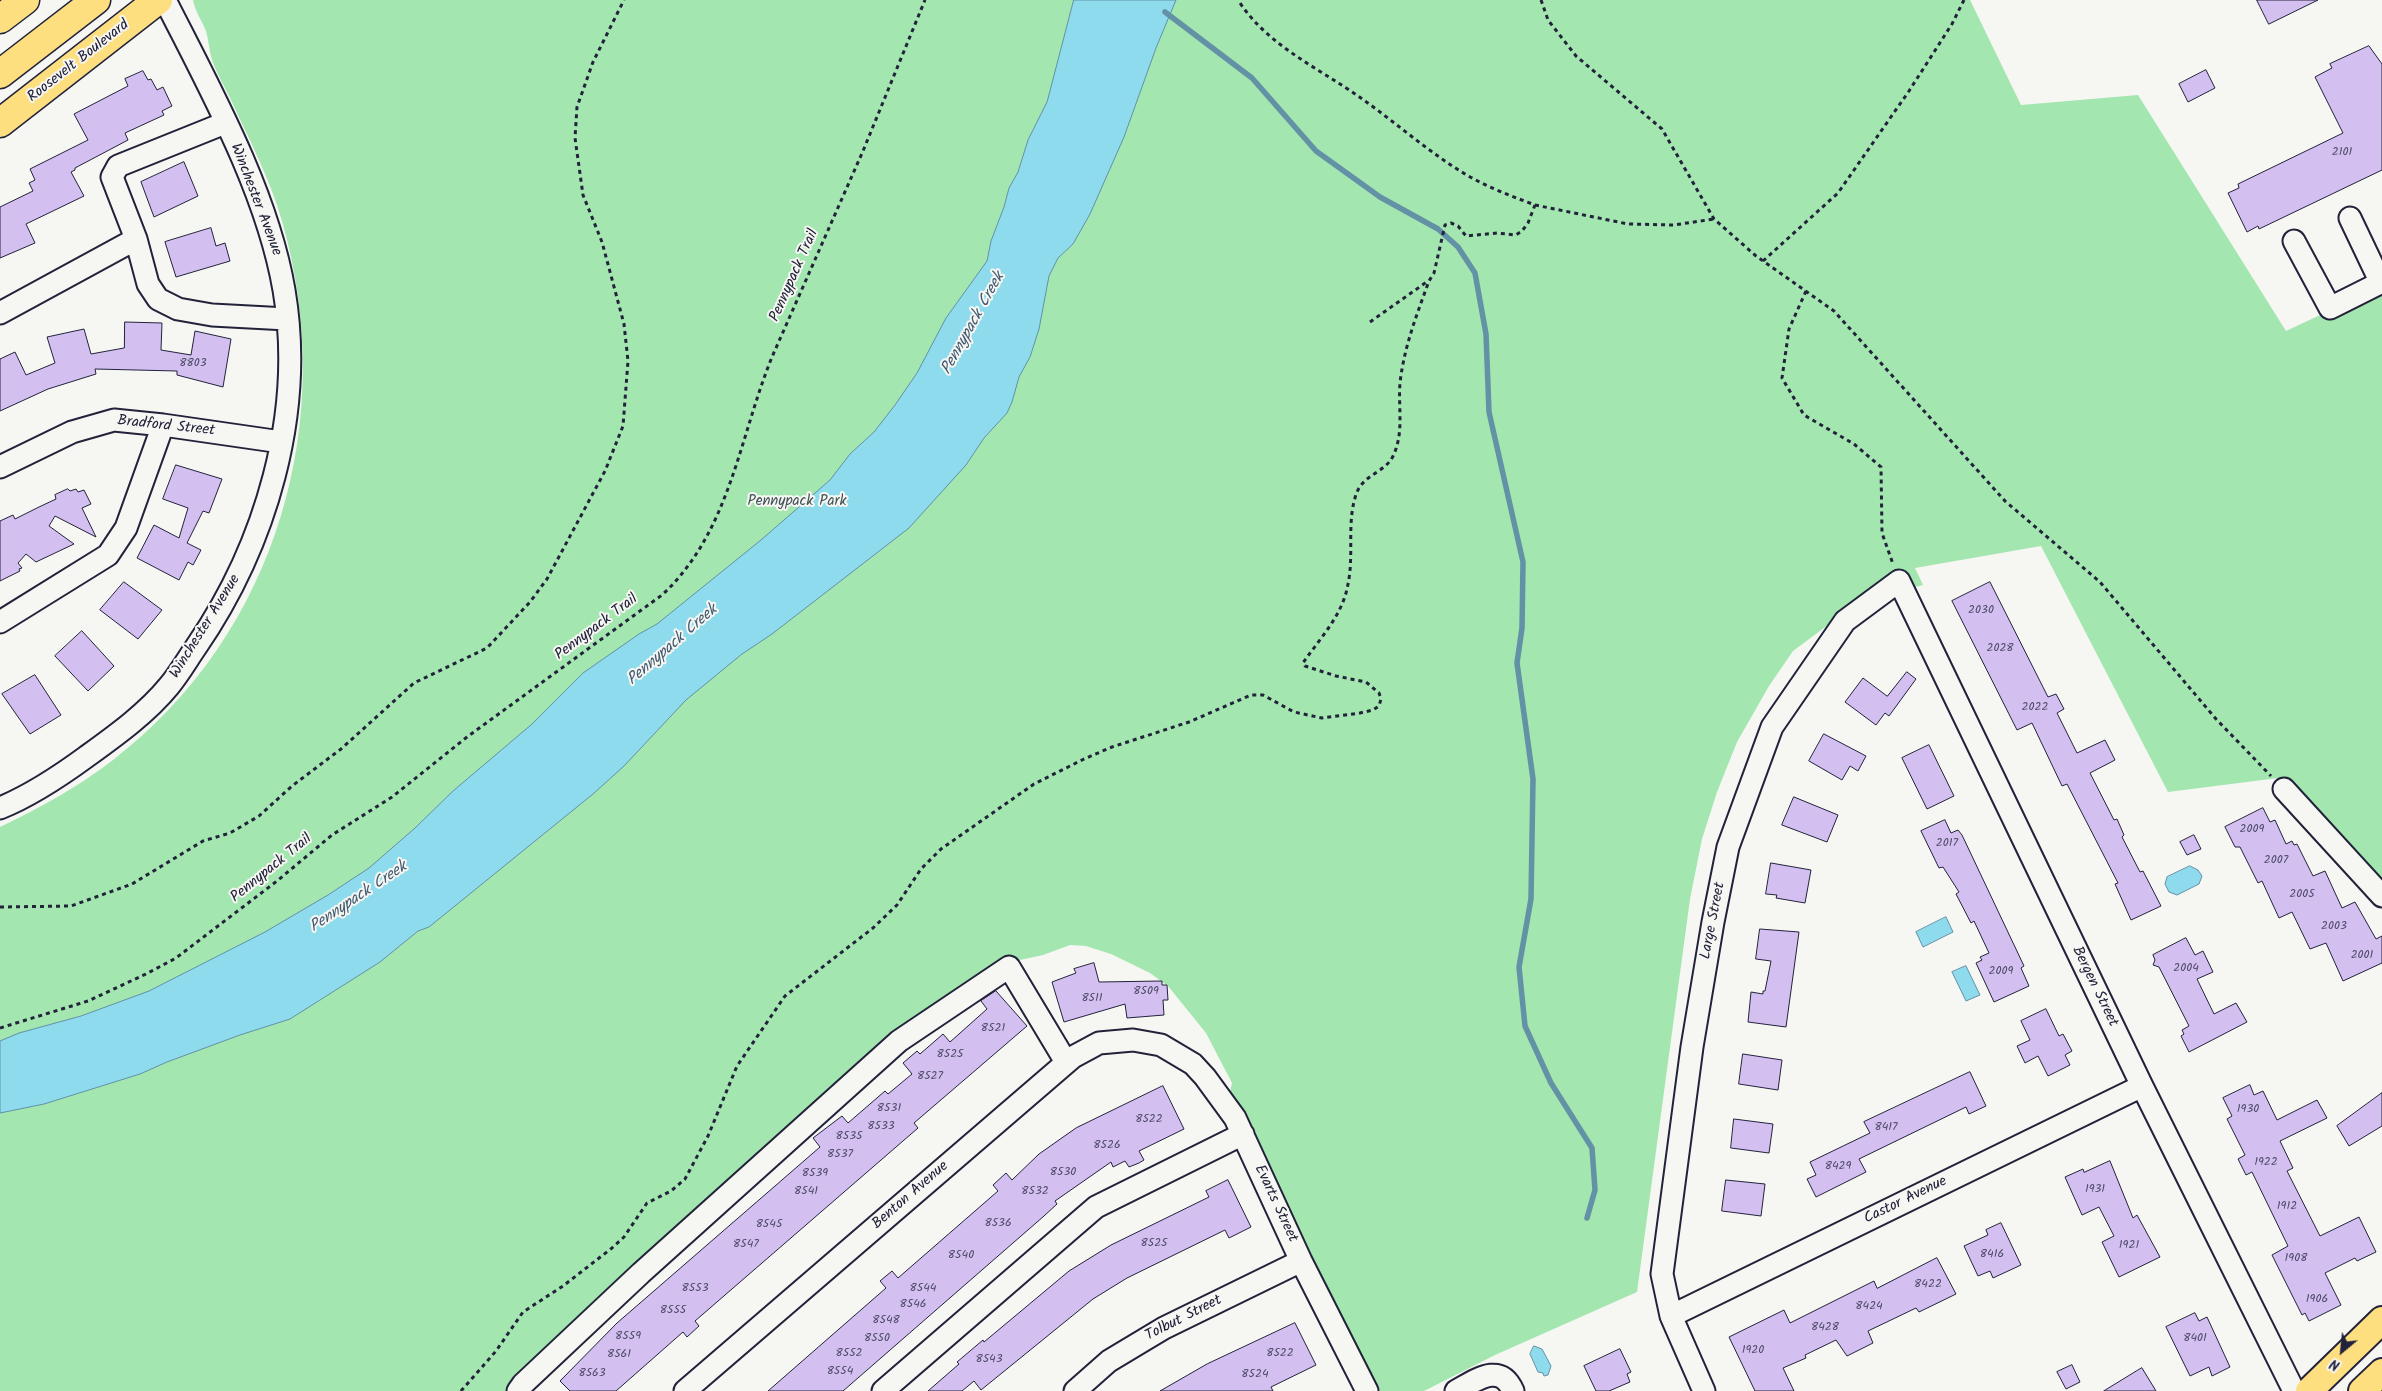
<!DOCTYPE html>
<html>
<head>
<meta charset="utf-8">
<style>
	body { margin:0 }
	#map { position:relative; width:2382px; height:1391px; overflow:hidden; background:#f6f6f2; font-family:Kalam,sans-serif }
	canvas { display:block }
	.north { position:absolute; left:2317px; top:1326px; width:50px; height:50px; -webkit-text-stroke:4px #f6f6f2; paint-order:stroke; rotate:208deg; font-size:14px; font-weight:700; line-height:20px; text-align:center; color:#22223b }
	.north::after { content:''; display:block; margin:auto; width:18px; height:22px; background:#22223b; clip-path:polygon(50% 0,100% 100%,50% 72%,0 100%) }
</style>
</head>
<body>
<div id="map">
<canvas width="2382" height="1391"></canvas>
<div class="north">N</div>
</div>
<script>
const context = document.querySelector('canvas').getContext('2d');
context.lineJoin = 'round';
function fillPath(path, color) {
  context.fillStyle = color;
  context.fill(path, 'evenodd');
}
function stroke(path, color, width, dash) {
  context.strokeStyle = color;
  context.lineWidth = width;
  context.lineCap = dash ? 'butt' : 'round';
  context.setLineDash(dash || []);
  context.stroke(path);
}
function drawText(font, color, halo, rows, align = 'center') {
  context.font = font + ' Kalam,sans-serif';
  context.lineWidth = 4;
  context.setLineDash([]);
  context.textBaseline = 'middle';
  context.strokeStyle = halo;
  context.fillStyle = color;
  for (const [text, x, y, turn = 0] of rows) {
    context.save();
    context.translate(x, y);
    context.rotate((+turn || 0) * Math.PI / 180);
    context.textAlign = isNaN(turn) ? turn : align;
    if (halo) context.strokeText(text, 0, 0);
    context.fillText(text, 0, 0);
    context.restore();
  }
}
fillPath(new Path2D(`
	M193,0H1970L2021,105L2138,95L2286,331L2382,286V886L2278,778L2168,792L2041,546L1915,568L1923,585L1915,587L1902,570L1793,651L1769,686L1737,742L1717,792L1702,839L1690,899L1637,1292L1495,1355L1424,1391H1379L1230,1092L1232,1083L1206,1033L1168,986L1150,973L1111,954L1086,946L1070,945L1043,955L1015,961L1012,956L960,985L659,1244L548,1345L521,1372L508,1391H0V827C40,808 78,787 113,760C278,633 339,418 282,221C270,179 249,139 231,100C225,87 217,74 212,60C209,51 209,41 206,31C202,21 195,11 193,0Z`), '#a3e6b0');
const water = new Path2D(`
	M1074,0H1176L1156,48L1124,137L1090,214L1073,244L1058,258L1049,276L1039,329L1030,357L1019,377L1012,402L1007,413L984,438L966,465L909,528L772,634L742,654L686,700L624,766L593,794L429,927L418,931L380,962L290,1019L240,1035L167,1062L140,1074L44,1104L0,1113V1041L19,1033L81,1016L149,991L265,932L328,895L369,868L415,828L453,791L532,724L583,673L639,634L657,624L761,540L830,480L850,454L874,432L895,405L917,373L946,318L987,261L991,241L1004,207L1009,188L1018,172L1028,140L1047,102Z
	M2190,866L2198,870L2202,876L2199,884L2177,895L2169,892L2165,884L2167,877Z
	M1946,917L1953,932L1923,947L1916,932Z
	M1966,966L1980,995L1966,1001L1952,972Z
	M1534,1346L1542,1349L1551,1366L1548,1375L1544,1376L1543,1373L1538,1372L1530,1354Z`);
fillPath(water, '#8edbee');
stroke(water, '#6391a6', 1);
stroke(new Path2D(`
	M1165,12L1252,78L1316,151L1380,197L1438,229L1458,247L1475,273L1486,334L1489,412L1523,562L1522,628L1517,663L1533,779L1531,899L1519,967L1525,1026L1551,1083L1592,1148L1595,1190L1587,1218`), '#6391a6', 5.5);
const building = new Path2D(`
	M2257,0H2318L2269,24Z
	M2369,46L2382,64V170L2259,229L2258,226L2247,232L2228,193L2239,188L2238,184L2343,133L2315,77L2332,68L2330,64Z
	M2206,70L2215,88L2188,102L2179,84Z
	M143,71L148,80L151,79L157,90L163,87L172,106L162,111L164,115L125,133L128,140L75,168V170L71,172L84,196L26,224L35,243L0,258V207L33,191L29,183L35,180L30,169L88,140L74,114L128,86L125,79Z
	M184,162L198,196L154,217L141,182Z
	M211,228L216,246L225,243L230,261L176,277L165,242Z
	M125,322L162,323L161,350L191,355L195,331L231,339L223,387L177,375V371L95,369L96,374L48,389L0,411V359L15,352L26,375L55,363L47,337L84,329L91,354L124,348Z
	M176,465L222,479L209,513L203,511L187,543L201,550L193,565L188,562L179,580L137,558L154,525L179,538L188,508L163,499Z
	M68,489L70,491L76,489L78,492L84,490L91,504L82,508L96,537L55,516L49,526L74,544L36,562L26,554L18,563L22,568L19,569L20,571L0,581V521L13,515L15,519L39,507L56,499L55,495Z
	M124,582L162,610L138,639L100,610Z
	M1990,582L2048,697L2056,694L2064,709L2057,713L2077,753L2105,740L2115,760L2090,773L2114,820L2117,819L2124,835L2122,837L2140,872L2143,871L2161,906L2131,920L2115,884L2118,883L2067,784L2062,786L2032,723L2017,730L1952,601Z
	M82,631L114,666L88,691L55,656Z
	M1907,672L1916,679L1889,716L1885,713L1876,725L1845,702L1863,678L1887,696Z
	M35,675L61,715L30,734L2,694Z
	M1824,734L1866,756L1858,771L1850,766L1842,780L1809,761Z
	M1929,745L1954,796L1927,809L1902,758Z
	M1794,797L1838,815L1827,842L1782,825Z
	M2263,808L2270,822L2275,820L2286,844L2292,841L2294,845L2297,844L2313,876L2325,871L2342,908L2355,902L2376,939L2382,936V963L2343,981L2326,943L2310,949L2292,912L2279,918L2262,881L2258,883L2240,847H2235L2225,827Z
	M1945,820L1951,833L1958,830L1962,835L2024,966L2021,968L2029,986L1994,1002L1976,963L1982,960L1980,957L1989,953L1974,921L1971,923L1956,894L1959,892L1943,867L1939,868L1921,831Z
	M2194,835L2201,849L2187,855L2180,842Z
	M1771,863L1811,870L1805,903L1776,898L1777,895L1766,894Z
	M1760,929L1799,932L1786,1027L1748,1022L1751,992L1763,994V991H1765L1771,961L1756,959Z
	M2186,938L2195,955L2203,951L2213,972L2197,979L2214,1014L2236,1003L2247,1022L2189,1052L2181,1036L2184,1034L2182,1030L2189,1026L2159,967L2153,965L2155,960L2153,955Z
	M1094,963L1099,982L1162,981V985H1167L1168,1000H1163L1164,1015L1127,1018L1125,1004L1064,1022L1052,982L1076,973L1074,969Z
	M996,991L1027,1026L914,1123L918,1128L695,1321L699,1326L687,1337L683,1332L616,1391H570L560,1381L617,1323L820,1147L813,1138L842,1116L848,1123L885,1091L888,1094L912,1074L903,1063L917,1051L920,1054L943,1034L950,1042L987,1009L981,1001Z
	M2046,1009L2059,1036L2063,1034L2072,1051L2065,1055L2070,1065L2048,1076L2038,1056L2025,1063L2017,1046L2030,1040L2021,1021Z
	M1743,1054L1782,1060L1778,1090L1739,1084Z
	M1970,1072L1986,1106L1969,1114L1966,1107L1859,1159L1866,1172L1816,1197L1807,1179L1816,1175L1810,1162L1870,1133L1864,1122Z
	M2250,1085L2254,1095L2263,1091L2277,1120L2317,1100L2327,1118L2280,1141L2293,1168L2287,1171L2320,1236L2359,1217L2376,1252L2357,1261L2355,1258L2325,1273L2341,1305L2309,1321L2305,1313L2302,1315L2272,1255L2288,1246L2252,1172L2246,1175L2238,1159L2245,1155L2227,1119L2232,1116L2223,1098Z
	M1163,1086L1184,1129L1139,1151L1144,1160L1139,1163L1129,1167L1125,1161L1113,1167L1111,1162L1055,1201L1057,1204L1044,1216L843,1391H768L886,1288L880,1281L892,1271L898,1278L998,1191L993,1185L1006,1173L1012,1180L1039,1154L1076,1128Z
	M2382,1093V1126L2349,1146L2337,1126Z
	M1734,1119L1773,1124L1769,1153L1731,1148Z
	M2110,1161L2133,1218L2137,1215L2160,1257L2119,1277L2102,1242L2114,1236L2099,1207L2082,1215L2065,1177L2083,1169L2084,1172Z
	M1228,1180L1251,1227L1229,1238L1225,1230L1127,1278L1093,1299L981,1390L974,1381L962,1391H928L959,1364L957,1362L983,1340L984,1342L1069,1271L1111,1245L1209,1197L1206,1191Z
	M1726,1180L1765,1184L1761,1216L1722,1211Z
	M2001,1223L2021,1265L1993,1278L1990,1271L1978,1276L1964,1246L1988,1235L1986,1230Z
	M1937,1258L1956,1294L1919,1312L1916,1308L1868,1331L1873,1343L1847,1356L1836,1340L1805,1355L1806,1358L1783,1368L1794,1391H1755L1729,1337L1784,1310L1790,1323L1874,1281L1877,1288Z
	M2195,1313L2199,1321L2207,1317L2230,1367L2212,1376L2209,1367L2190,1376L2166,1327Z
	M1295,1323L1316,1365L1271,1387L1273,1391H1160L1207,1364Z
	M1620,1349L1631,1372L1627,1374L1630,1382L1609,1391H1596L1584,1366Z
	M2072,1365L2080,1382L2066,1389L2057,1372Z
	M2142,1368L2156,1391H2104Z`);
fillPath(building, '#d3c0f1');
stroke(building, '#22223b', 1);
const minor = new Path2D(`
	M225,123L118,166L112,177L136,239L148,284L158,299L178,309L212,315L287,319
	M2350,218L2381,283
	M2294,241L2330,308L2382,282
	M0,313L136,239
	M0,467L72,432L114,420L163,425L281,442
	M0,622L108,555L126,528L163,425
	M2284,789L2382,896
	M0,808C30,796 60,776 86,757C115,736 146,714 169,686C179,674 187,660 196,647C266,545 305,413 284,290C267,191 210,89 165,0
	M1671,1316L2142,1086
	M518,1391L523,1384L641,1273L899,1041L1009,967L1066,1062
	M685,1391L1073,1057L1099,1043L1133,1040L1161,1045L1193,1064L1205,1077L1235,1118L1301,1261L1367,1391
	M883,1391L1096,1207L1243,1134
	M1075,1391L1109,1361L1164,1328L1301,1261
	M1456,1391C1475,1381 1500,1361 1513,1391
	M1704,1391L1671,1316L1662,1274L1692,1047L1713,922L1728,847L1772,727L1845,621L1899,581L2142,1086L2294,1391`);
const major = new Path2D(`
	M2309,1391L2382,1320
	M2362,1391L2382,1372`);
const highway = new Path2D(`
	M0,19L25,0
	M0,74L96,0
	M0,123L158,0`);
stroke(minor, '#22223b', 25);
stroke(major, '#22223b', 30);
stroke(highway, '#22223b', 31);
stroke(new Path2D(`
	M1541,0L1548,20L1576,56L1662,129L1714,219L1756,256L1834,311L2005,501L2100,582L2216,719L2271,776
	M1535,205L1628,224L1674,225L1714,219
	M1763,261L1838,193L1909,91L1952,24L1964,0
	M1806,291L1789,329L1782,378L1804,415L1854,444L1881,467L1882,533L1893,564
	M1370,322L1428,281
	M0,907L71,906L132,884L203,841L230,833L259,816L292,786L341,749L414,683L487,648L530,602L547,579L605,471L623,426L628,361L624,324L602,242L583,195L575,138L577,107L593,62L624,0
	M0,1028L88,1001L146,974L176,958L277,881L332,835L392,797L467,737L662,595C730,532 739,438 772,357L863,151L925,0
	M461,1391L496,1351L523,1312L563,1286L612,1248L624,1237L647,1203L671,1191L685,1179L708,1136L737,1066L785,996L873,928L897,905L921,869L941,849L1034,784L1084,759L1112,747L1189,722L1251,695H1263L1294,712L1322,718L1360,713L1373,710L1379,706L1381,699L1379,693L1366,682L1336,676L1305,666L1303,663C1320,638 1343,615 1348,584C1354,556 1347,525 1355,498C1361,473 1386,474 1394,454C1404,431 1398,407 1400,383C1404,347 1417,314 1429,281L1434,273L1445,225L1451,223L1458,226L1466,236L1497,233L1516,235L1522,231L1528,223L1535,205C1511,196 1487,187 1465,174C1427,151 1394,121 1358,96C1315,66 1267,45 1238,0`), '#22223b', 3, [4, 4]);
stroke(minor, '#f6f6f2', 21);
stroke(major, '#fedf80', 26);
stroke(highway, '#fedf80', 28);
drawText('12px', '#4e4a68', null, [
	["2101",2342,153],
	["8803",193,364],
	["2030",1981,611],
	["2028",2000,649],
	["2022",2035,708],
	["2009",2252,830],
	["2017",1947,844],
	["2007",2276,861],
	["2005",2302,895],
	["2003",2334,927],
	["2001",2362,956],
	["2004",2186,969],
	["2009",2001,972],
	["8509",1146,992],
	["8511",1092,999],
	["8521",993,1029],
	["8525",950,1055],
	["8527",930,1077],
	["8531",889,1109],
	["1930",2248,1110],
	["8522",1149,1120],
	["8533",881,1127],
	["8417",1886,1128],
	["8535",849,1137],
	["8526",1107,1146],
	["8537",840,1155],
	["1922",2266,1163],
	["8429",1838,1167],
	["8530",1063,1173],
	["8539",815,1174],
	["1931",2095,1190],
	["8541",806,1192],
	["8532",1035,1192],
	["1912",2287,1207],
	["8536",998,1224],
	["8545",769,1225],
	["8525",1154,1244],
	["8547",746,1245],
	["1921",2129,1246],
	["8416",1992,1255],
	["8540",961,1256],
	["1908",2296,1259],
	["8422",1928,1285],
	["8553",695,1289],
	["8544",923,1289],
	["1906",2317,1300],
	["8546",913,1305],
	["8424",1869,1307],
	["8555",673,1311],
	["8548",886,1321],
	["8428",1825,1328],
	["8559",628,1337],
	["8550",877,1339],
	["8401",2195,1339],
	["1920",1753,1351],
	["8552",849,1354],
	["8522",1280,1354],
	["8561",619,1355],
	["8543",989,1360],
	["8554",840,1372],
	["8563",592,1374],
	["8524",1255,1375]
]);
drawText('15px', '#22223b', '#f6f6f2', [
	["Roosevelt Boulevard",79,62,-38],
	["Winchester Avenue",255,200,69],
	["Pennypack Trail",795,276,-66],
	["Bradford Street",166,427,6],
	["Winchester Avenue",206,627,-58],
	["Pennypack Trail",597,628,-37],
	["Pennypack Trail",272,869,-39],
	["Large Street",1714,921,-79],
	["Bergen Street",2094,987,64],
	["Benton Avenue",911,1196,-41],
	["Castor Avenue",1906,1201,-26],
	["Evarts Street",1275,1204,65],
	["Tolbut Street",1184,1319,-27]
]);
drawText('15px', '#425358', '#f6f6f2', [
	["Pennypack Park",797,502]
]);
drawText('italic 16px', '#425a71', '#f6f6f2', [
	["Pennypack Creek",974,324,-61],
	["Pennypack Creek",673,646,-41],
	["Pennypack Creek",359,898,-34]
]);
</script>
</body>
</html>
